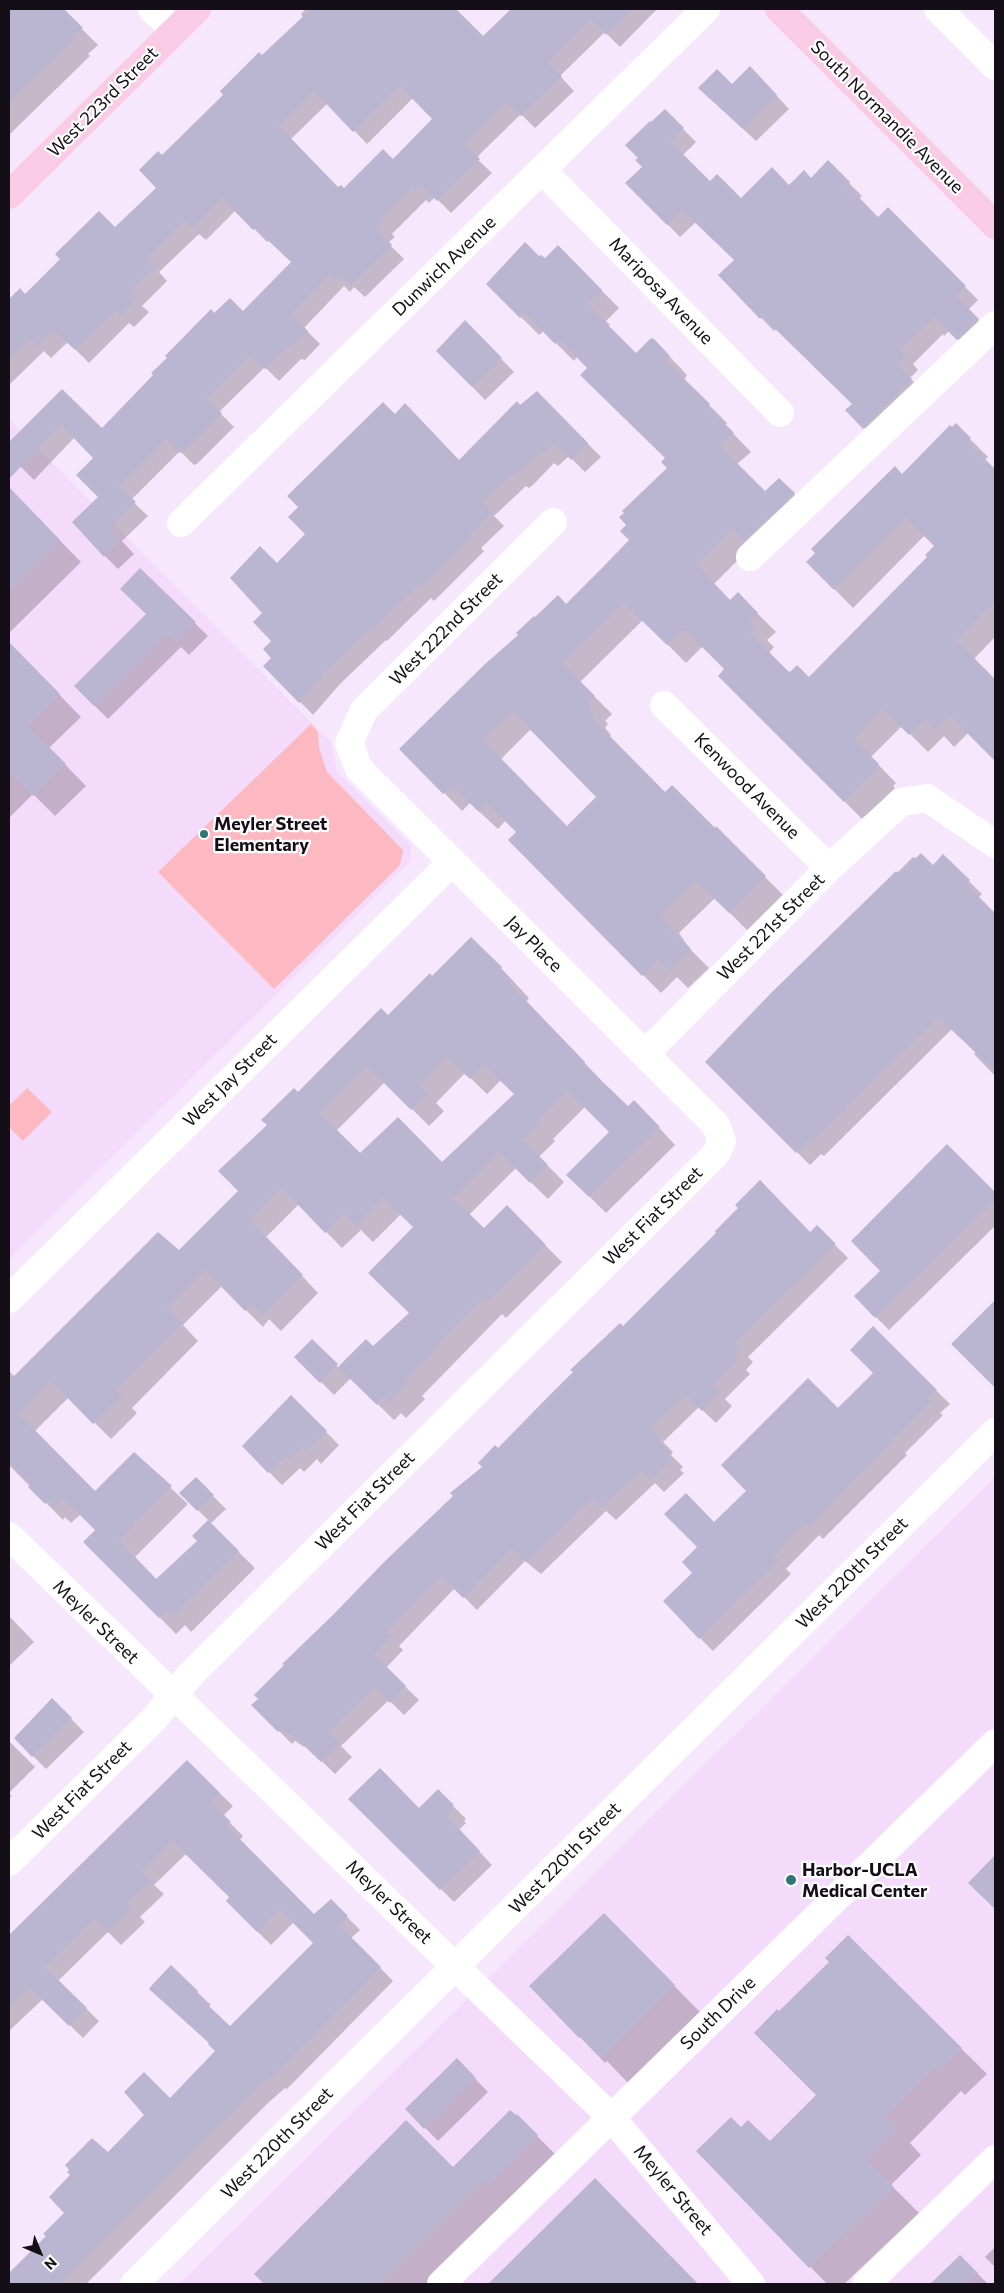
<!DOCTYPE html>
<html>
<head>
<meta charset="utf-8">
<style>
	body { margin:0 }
	#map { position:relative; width:1004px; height:2293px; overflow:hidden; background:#f7e7fc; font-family:Commissioner,sans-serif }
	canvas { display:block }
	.frame { position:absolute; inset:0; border:10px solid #140e16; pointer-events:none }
	.north { position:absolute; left:15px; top:2228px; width:50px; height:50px; -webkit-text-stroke:4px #fff; paint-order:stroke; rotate:135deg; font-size:14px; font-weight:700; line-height:20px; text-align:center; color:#140e16 }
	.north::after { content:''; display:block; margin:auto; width:18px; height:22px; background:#140e16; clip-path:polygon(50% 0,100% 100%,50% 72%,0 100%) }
</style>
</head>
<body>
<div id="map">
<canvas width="1004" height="2293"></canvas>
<div class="frame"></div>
<div class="north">N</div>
</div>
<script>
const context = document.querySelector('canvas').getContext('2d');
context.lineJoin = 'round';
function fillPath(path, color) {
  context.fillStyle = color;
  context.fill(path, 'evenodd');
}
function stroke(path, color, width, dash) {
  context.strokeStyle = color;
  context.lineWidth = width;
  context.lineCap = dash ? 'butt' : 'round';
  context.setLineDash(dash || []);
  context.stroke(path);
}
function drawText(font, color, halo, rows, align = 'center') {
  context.font = font + ' Commissioner,sans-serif';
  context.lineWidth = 4.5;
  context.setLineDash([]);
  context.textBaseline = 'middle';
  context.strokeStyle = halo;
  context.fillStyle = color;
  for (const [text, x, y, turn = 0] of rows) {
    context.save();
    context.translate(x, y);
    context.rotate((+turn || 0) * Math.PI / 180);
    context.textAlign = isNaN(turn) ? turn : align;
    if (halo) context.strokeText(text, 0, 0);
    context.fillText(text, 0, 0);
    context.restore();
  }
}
fillPath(new Path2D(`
	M9,419L331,742L337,772L411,845V861L9,1259Z
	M995,1477V2284H179Z`), '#f4dbfb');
fillPath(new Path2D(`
	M311,724L318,732L319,748L327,772L403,850L400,865L274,989L158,872Z
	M27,1088L52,1112L23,1141L9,1127V1106Z`), '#fdb9c1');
fillPath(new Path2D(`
	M9,9H44L56,20L65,12L98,45L88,54L90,56L9,135Z
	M306,9H455L483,37L513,9H657L620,47L605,32L560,76L574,91L535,128L521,114L480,154L477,159L492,173L451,213L435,197L429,203L426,200L392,234L395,237L388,243L404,259L365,297L354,287L350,292L344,286L304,328L320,344L305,360L301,359L279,381L265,367L219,412L234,427L197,464L194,465L180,451L131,500L148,516L122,541L134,554L118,569L105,556L95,458L75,437L34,480L9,455V444L62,390L102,430L214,315L243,312L293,262L269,240L267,242L236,210L206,240L199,234L159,272L167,281L142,306L149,312L134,327L129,323L89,363L68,342L51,358L44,351L9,385V300L20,290L26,295L115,229L158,188L162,157L303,17L301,14ZM413,98L434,119L393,160L344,190L339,189L291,139L328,103L367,144Z
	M763,81L789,109L756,141L713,101L732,86Z
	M665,111L696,142L683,155L710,183L741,199L811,179L828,162L862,196L859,199L878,218L887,209L978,300L968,310L991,333L971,352L949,331L944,336L943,334L913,364L918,370L910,378L924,393L877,441L847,410L854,404L777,329L774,331L720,275L736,260L696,222L680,237L627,183L643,167L640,158L651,124Z
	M558,247L619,308L606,321L610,325L608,326L636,354L654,340L687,375L684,380L727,423L725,425L751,452L737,464L765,493L779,479L812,512L752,546L714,584L731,602L738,594L776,632L767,640L774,647L769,653L788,673L809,678L929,557L935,546L925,535L853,608L808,562L956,425L988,457L985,460L995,471V637L974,659L995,681V759L968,733L954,747L944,736L928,752L902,726L871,757L896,783L893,786L895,788L863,820L720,676L726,669L703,646L686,663L643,620L580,682L612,714L605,721L608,724L605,728L611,735L609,737L665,794L715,830L716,828L783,895L747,930L715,898L679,933L690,949L709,968L688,988L677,977L661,993L509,840L518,832L506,820L498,829L470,803L462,811L401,749L566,606L630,540L668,468L666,458L578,356L574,361L544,331L539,335L488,284L539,258L545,260ZM531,729L598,798L567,828L501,759Z
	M465,322L514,372L485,400L438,351Z
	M537,393L601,457L585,472L569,456L558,466L554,463L533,485L529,488L526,486L494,516L504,526L481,548L484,551L434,601L431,598L387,641L386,640L340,684L313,715L265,666L273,658V641L264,613L277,565L307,534L395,416L460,462Z
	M9,489L81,562L9,633Z
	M140,570L208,636L189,655L181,647L108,719L75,686L148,614Z
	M9,643L81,717L49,748L86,786L55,816L33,794L9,818Z
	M943,856L982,894L978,898L995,915V963L906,918L995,1004V1076L974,1054L976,1052L952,1029L824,1156L821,1154L810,1165L706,1062L913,857L933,866Z
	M501,968L529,998L526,1002L601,1080L600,1081L628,1108L651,1119L675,1145L606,1213L568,1175L611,1132L585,1107L553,1139L555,1141L539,1157L564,1182L548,1199L516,1168L469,1215L484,1230L507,1207L562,1262L506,1318L502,1314L422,1396L425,1399L406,1418L401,1413L394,1420L351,1378L334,1395L296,1357L312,1341L339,1368L373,1348L410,1313L414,1227L401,1214L373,1242L361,1230L342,1248L299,1204L266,1237L318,1293L281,1331L269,1319L263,1327L222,1286L183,1325L198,1341L132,1408L137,1413L111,1439L69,1397L35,1431L95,1493L134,1454L188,1504L135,1557L157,1580L199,1541L209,1521L181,1493L196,1479L226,1509L210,1524L255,1568L191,1632L185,1625L176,1634L85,1542L97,1530L81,1514L71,1523L65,1517L63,1520L9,1465V1371L15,1377L179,1252L239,1191L268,1125L298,1094L432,977ZM465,1073L487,1094L501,1080L515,1094L442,1163L360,1155L336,1131L385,1082L429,1126L444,1111L436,1103Z
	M947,1146L995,1194V1226L889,1330L876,1317L882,1271Z
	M817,1227L848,1258L748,1357L753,1362L746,1370L750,1374L725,1399L732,1406L716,1423L699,1407L663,1442L673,1452L671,1455L683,1467L680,1470L684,1473L664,1492L655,1483L616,1520L606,1511L541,1574L525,1561L477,1610L455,1588L399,1646L403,1650L386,1668L419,1700L404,1715L389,1700L341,1746L352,1757L335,1774L306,1746L304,1747L295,1741L292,1744L253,1705L484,1467L498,1450L623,1328L810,1233Z
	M995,1302V1386L953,1344Z
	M873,1328L950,1404L940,1413L943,1415L905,1453L907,1455L823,1539L819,1535L786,1569L791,1574L713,1651L700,1638L694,1573L699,1547L715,1524L875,1373Z
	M291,1397L339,1445L321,1464L317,1459L304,1472L300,1468L282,1485L243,1446Z
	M9,1616L34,1642L9,1666Z
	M52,1699L84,1732L46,1769L15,1738Z
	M9,1741L35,1767L9,1793L12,1796L9,1798Z
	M187,1761L233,1806L223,1816L243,1836L240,1840L314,1916L331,1901L360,1930L351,1938L393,1981L287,2089L285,2088L268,2103L86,2284H9V2275L47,2236L108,2154L170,2100L216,2052L171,1967L211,2005L208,2007L230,2027L315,1943L294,1922L271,1945L227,1901L231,1897L186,1854L154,1885L164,1894L140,1917L145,1922L121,1945L108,1932L58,1981L99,2021L83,2038L43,1999L9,2031V1938Z
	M438,1791L466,1819L464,1821L466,1823L459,1830L492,1865L454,1902L350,1799L419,1810Z
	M995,1857V1908L970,1883Z
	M604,1915L700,2012L628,2083L607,2061L605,2063L531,1986Z
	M848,1936L987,2074L965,2095L961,2091L910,2143L921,2155L891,2185L919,2213L844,2284H827L698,2151L741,2129L770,2143L818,2095L779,2013L831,1962Z
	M457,2060L488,2092L438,2141L407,2109Z
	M517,2116L561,2160L507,2204L427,2284H265L256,2274L453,2169Z
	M595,2180L698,2284H489Z
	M995,2247V2267L985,2257Z
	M960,2256L988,2284H932Z`), '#0003');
fillPath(new Path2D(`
	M9,9H64L83,28L73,37L75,39L9,102Z
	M311,9H456L483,36L511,9H633L606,35L591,19L548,62L562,77L521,116L507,102L468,141L469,142L465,145L480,159L437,201L421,185L415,191L412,188L380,220L382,223L376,229L392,245L351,285L340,275L336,280L330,274L302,303L292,314L308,331L291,348L288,347L265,369L251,355L207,399L222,413L184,451L180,453L166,439L119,486L136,502L110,528L122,540L104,557L72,522L98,497L76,475L93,458L61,425L9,479V442L62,389L102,428L153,375L151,373L167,358L165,356L211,309L214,313L230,298L243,311L291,262L255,228L253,230L222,198L192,228L185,221L146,259L155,267L130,292L137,298L120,315L115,311L75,350L54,330L37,346L30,339L9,359V299L20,288L25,294L60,259L55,254L99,211L115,227L156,188L139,170L158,151L162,155L223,95L220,91L259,52L262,55ZM400,86L432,119L393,159L383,149L344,188L341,185L338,187L279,126L314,91L353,132Z
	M750,66L777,95L743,129L698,88L717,69L732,84Z
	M665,109L684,128L671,142L710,181L717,174L741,198L772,167L789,185L804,170L811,178L828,160L850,182L847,185L878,217L888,207L966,286L956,296L979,319L957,340L935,318L930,323L929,322L900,350L906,356L897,364L912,379L863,429L845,410L852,404L763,317L760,319L718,275L734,260L682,210L667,225L625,183L642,167L635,160L638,158L625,145L650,121L651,122Z
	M525,242L539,256L541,255L545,258L558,245L602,290L589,302L593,306L591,308L636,353L651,338L654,339L670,356L666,361L710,404L708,406L734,433L720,446L765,491L779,478L795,493L744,541L733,529L697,565L730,600L738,592L758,613L750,621L757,628L751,634L788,671L790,672L797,665L809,677L927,557L925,555L934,546L906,518L834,590L806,562L815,553L811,549L895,466L902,474L950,425L952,427L956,423L971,438L968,442L995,469V601L957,641L995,679V761L950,716L935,730L925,719L909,735L883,709L854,739L879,764L876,767L878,769L844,802L718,676L724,669L684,629L667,645L624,603L562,663L595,696L588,702L591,706L588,709L594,716L592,718L665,792L672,785L715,828L716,826L766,876L729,913L696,881L662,914L672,930L691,949L669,971L658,960L642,976L508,840L516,832L487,803L479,812L452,786L443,794L399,749L484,665L518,635L516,633L534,616L535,617L558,595L566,604L602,568L629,540L620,531L626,525L619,517L624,513L622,511L667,468L661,462L665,458L580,375L587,368L559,339L555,344L525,313L520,318L486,284ZM513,712L596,797L567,826L483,740Z
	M465,320L502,358L472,387L436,351Z
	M537,391L588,443L571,460L555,443L544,454L541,451L520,472L515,476L512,474L482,502L492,513L469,534L472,537L420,589L417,586L373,629L372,628L327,671L299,703L263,666L271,658L263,649L271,641L253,622L262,613L230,578L260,546L277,563L305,534L288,517L298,507L287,496L383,402L395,414L405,403L459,460L517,401L520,405Z
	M9,487L60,540L9,590Z
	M140,568L196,622L175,642L167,635L94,706L74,686L146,614L120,589Z
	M9,642L60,694L28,726L66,764L33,796L9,771Z
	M921,853L933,865L943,854L970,880L966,884L995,913V1071L938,1017L810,1144L808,1141L796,1153L705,1062L770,994L896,871L899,874Z
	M471,937L502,967L501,969L513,981L510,984L585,1062L584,1064L628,1106L634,1100L660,1127L589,1197L566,1175L609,1132L568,1091L537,1121L540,1123L523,1140L548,1165L530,1183L499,1152L453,1198L484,1228L507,1205L546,1245L488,1302L484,1298L444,1338L433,1351L434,1352L406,1379L409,1382L389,1402L384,1397L377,1405L338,1367L366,1339L373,1346L409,1313L368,1273L413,1227L383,1198L356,1226L344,1214L325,1233L282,1188L250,1220L303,1275L263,1315L252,1304L245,1311L205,1270L167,1308L183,1323L116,1390L122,1395L93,1424L51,1381L19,1414L95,1491L134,1452L172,1486L119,1540L156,1579L197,1541L192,1536L208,1520L239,1551L173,1616L167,1610L159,1618L83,1542L95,1530L63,1498L53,1508L48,1501L45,1504L28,1487L31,1484L9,1463V1381L158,1232L179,1250L238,1191L218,1171L267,1125L261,1120L294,1088L298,1092L381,1008L388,1015L430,973L432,976ZM447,1057L470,1079L484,1065L514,1094L442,1162L398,1117L360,1153L320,1113L367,1066L411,1110L428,1094L420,1085Z
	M947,1144L995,1192V1200L875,1318L854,1296L880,1271L851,1241Z
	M760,1180L810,1232L817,1225L836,1244L736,1343L741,1348L734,1356L738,1360L713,1385L720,1392L702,1411L685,1395L651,1428L661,1438L659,1441L671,1453L668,1456L672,1460L650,1480L641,1471L602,1508L592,1499L527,1562L511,1549L463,1598L441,1576L387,1632L391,1636L374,1654L406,1686L390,1703L375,1688L329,1732L340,1743L321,1762L292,1734H287L282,1728L278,1732L251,1705L258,1699L254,1695L284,1665L282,1664L334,1614L384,1562L453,1496L450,1493L482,1467L478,1463L495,1445L498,1448L539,1406L573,1372L570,1370L620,1323L623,1326L716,1233L715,1231L738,1208L735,1205Z
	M995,1300V1388L951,1344Z
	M873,1326L937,1390L928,1399L931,1401L893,1439L894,1441L809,1527L805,1523L774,1555L779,1560L699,1639L663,1601L692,1573L682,1562L697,1547L664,1514L686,1493L714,1522L746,1491L721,1465L808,1378L838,1408L873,1373L850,1350Z
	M312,1339L338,1364L320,1383L294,1357Z
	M291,1395L327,1431L307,1451L303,1447L290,1460L286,1456L268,1473L242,1446Z
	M196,1477L214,1495L197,1511L179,1493Z
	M52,1698L72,1718L32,1757L14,1738Z
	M187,1760L220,1793L211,1802L231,1822L227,1826L314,1914L331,1899L348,1916L339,1925L381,1967L273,2077L271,2076L255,2090L60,2284H9V2273L46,2236L43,2234L64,2213L49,2197L70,2175L67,2172L69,2170L65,2165L92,2138L108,2152L144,2115L124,2092L144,2072L170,2098L215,2051L208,2044L209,2043L149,1989L153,1984L171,1965L198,1991L196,1994L230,2026L313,1943L280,1910L257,1932L226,1901L229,1897L172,1841L142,1871L152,1880L128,1903L133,1908L107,1933L94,1919L45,1967L87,2008L69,2026L29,1987L9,2007V1935Z
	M380,1768L419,1808L438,1789L454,1805L452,1807L454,1809L447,1816L480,1851L440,1890L348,1799Z
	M995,1855V1909L968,1883Z
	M604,1913L675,1985L602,2058L580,2037L579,2038L529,1986Z
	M848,1935L962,2048L939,2071L935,2067L885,2117L897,2128L866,2159L894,2187L809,2268L696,2151L731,2117L741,2127L748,2120L770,2141L816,2095L754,2033L777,2009L779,2011L829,1962L825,1958Z
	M457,2058L476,2078L424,2129L405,2109Z
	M510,2110L516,2115L517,2114L538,2135L488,2186L482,2181L379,2284H264L254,2274L406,2120L453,2167Z
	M595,2178L698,2284H488Z
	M960,2255L978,2273L966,2284H930Z`), '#bab6d2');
stroke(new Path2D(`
	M152,9L175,31
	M938,9L995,66
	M542,170L780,413
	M181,523L706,9
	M750,557L995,325
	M664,705L829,868
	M645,1054L829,868L901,802L927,798L995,844
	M9,1299L452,862
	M9,1536L611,2117L751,2284
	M9,1862L154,1719L192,1673L715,1155L722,1142L716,1125L359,769L349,743L364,710L553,522
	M134,2284L995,1432
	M441,2284L995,1743
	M866,2284L995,2159`), '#fff', 28);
stroke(new Path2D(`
	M779,9L995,225
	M9,195L197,9`), '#f9cbe5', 28);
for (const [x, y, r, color] of [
	[204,834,5,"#2f7772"],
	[791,1880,6,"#2f7772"]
]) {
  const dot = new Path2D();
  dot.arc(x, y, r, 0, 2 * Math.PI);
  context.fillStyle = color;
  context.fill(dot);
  stroke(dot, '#fff', 2);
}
drawText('18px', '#140e16', '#fff', [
	["West 223rd Street",103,102,-45],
	["South Normandie Avenue",887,117,45],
	["Dunwich Avenue",444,266,-44],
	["Mariposa Avenue",661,291,46],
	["West 222nd Street",446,629,-45],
	["Kenwood Avenue",747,786,45],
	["West 221st Street",771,927,-45],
	["Jay Place",534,944,45],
	["West Jay Street",230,1080,-45],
	["West Fiat Street",653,1216,-45],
	["West Fiat Street",365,1501,-45],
	["West 220th Street",852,1573,-45],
	["Meyler Street",96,1622,44],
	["West Fiat Street",82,1790,-45],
	["West 220th Street",565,1858,-45],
	["Meyler Street",389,1902,44],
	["South Drive",718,2013,-44],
	["West 220th Street",277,2143,-45],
	["Meyler Street",673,2190,50]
]);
drawText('bold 18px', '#140e16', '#fff', [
	["Meyler Street",214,824],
	["Elementary",214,845],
	["Harbor-UCLA",802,1870],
	["Medical Center",802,1891]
], 'left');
</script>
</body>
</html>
